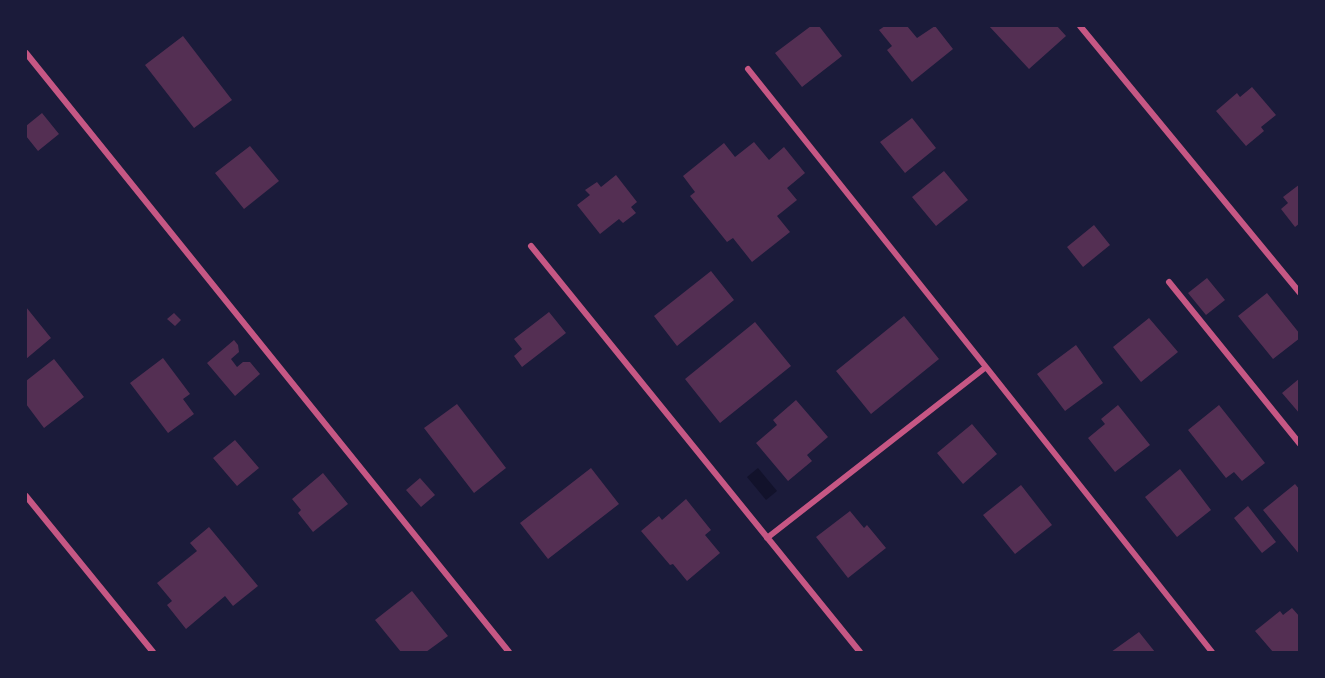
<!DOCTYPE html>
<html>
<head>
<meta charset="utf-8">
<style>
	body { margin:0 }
	#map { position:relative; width:1325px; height:678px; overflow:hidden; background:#1b1b3a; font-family:"PT Sans Narrow",sans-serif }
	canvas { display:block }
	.frame { position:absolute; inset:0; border:27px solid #1b1b3a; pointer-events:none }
</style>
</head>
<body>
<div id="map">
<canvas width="1325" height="678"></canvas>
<div class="frame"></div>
</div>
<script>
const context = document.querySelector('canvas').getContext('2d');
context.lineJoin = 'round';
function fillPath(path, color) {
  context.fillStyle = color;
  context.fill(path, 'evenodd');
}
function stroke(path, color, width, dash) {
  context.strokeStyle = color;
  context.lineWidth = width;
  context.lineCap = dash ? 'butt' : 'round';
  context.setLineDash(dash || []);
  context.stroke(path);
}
fillPath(new Path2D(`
	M758,468L777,491L766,500L747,477Z`), '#12122b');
fillPath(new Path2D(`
	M811,26H819L842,56L802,87L775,53Z
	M885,26H907L917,38L935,26L953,49L912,82L887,50L892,46L879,30Z
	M989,26H1057L1066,36L1029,69Z
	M183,36L232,100L194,128L145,65Z
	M1252,87L1276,115L1261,127L1264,131L1246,146L1216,111L1237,93L1240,97Z
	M42,113L59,134L38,151L26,136V126Z
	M912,118L936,148L905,173L880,142Z
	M754,142L769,160L784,147L805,173L787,188L797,200L777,216L790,232L752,262L733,238L727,242L690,196L695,192L683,176L724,143L735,157Z
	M250,146L279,181L244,209L215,173Z
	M944,171L968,200L936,226L912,197Z
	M616,175L637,202L631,207L636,213L623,223L619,219L600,234L577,205L590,195L585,190L597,182L601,187Z
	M1300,184V223L1295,227L1281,209L1288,203L1283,197Z
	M1094,225L1110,245L1083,267L1067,247Z
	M711,271L734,300L677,346L654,316Z
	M1207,278L1225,300L1206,315L1188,293Z
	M1267,293L1300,334V338L1273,359L1238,316Z
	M26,307L51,338L26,359Z
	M549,312L566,333L522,367L514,356L522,349L514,339Z
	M174,313L181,320L175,326L167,319Z
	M904,316L939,359L871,414L836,371Z
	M1149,318L1178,352L1141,382L1113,347Z
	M755,322L791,366L720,423L685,379Z
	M234,340L238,345L239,352L231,359L237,367L243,362H250L260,374L235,396L207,363Z
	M1076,345L1103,383L1065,411L1037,374Z
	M163,358L190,394L183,399L194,414L168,433L130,383Z
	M54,359L84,397L44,428L26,404V381Z
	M1300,378V414L1282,393Z
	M796,400L828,437L807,455L812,461L788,481L756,443L777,425L773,420Z
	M457,404L506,468L474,493L424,428Z
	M1118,405L1150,445L1115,472L1088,438L1105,424L1101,419Z
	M1219,405L1265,463L1242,481L1234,472L1226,478L1188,430Z
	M972,424L997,454L963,484L937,453Z
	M235,440L259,468L237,486L213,458Z
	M591,468L619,504L548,559L520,523Z
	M1180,469L1211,510L1177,537L1145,497Z
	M323,473L348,504L313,532L298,513L301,510L292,499Z
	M420,478L435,495L421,507L406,490Z
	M1295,484L1300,490V555L1263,510Z
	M1021,485L1052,525L1015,554L983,515Z
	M686,499L711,530L705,535L720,553L687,581L673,564L670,565L641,531L659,516L662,520Z
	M1248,506L1276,542L1262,553L1234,518Z
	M850,511L864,528L867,525L886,548L848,578L816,537Z
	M209,527L258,586L233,606L225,596L186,629L167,605L172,601L157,583L197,551L190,543Z
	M412,591L448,636L426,652H401L375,620Z
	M1292,608L1300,617V652H1273L1255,631L1280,611L1283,615Z
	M1139,632L1155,652H1111Z`), '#542f53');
stroke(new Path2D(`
	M1080,26L1300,293
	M26,53L509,652
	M748,69L986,367L1212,652
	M531,246L860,652
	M1169,282L1300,444
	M26,496L153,652
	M767,538L986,367`), '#c65784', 6);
</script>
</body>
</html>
